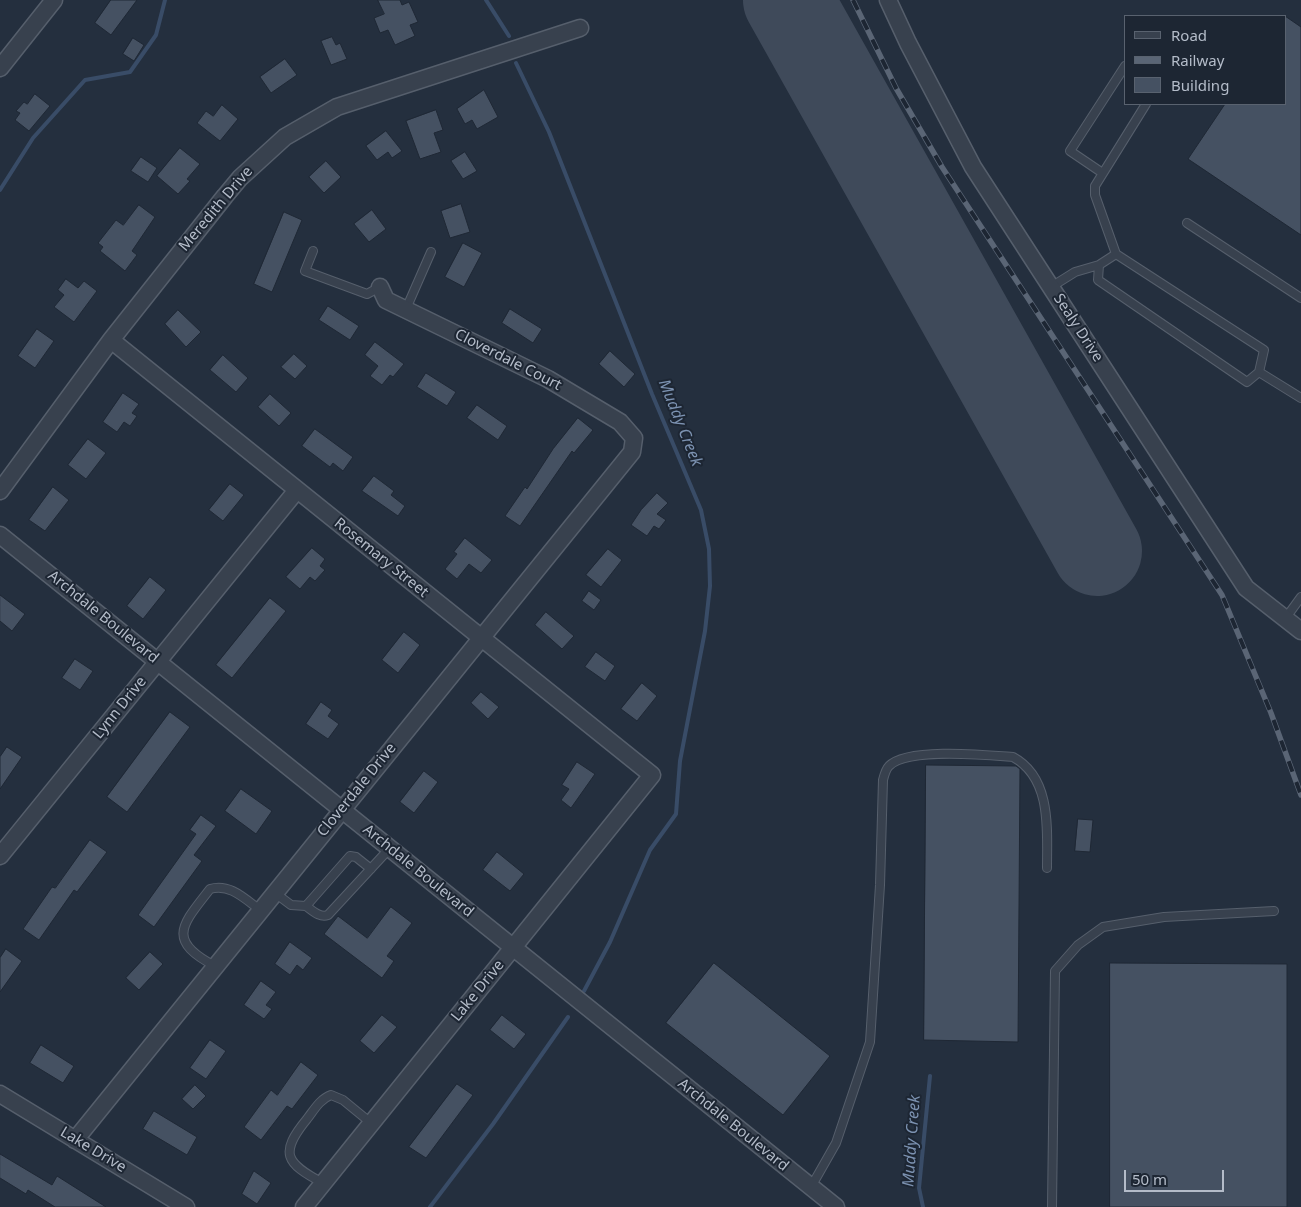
<!DOCTYPE html>
<html>
<head>
<meta charset="utf-8">
<style>
	body { margin:0 }
	#map { position:relative; width:1301px; height:1207px; overflow:hidden; background:#242f3e; font-family:"Noto Sans",sans-serif }
	canvas { display:block }
	.legend { position:absolute; left:1124px; top:15px; width:162px; height:90px; box-sizing:border-box; background:#1d2633; border:1px solid #59626f; margin:0; padding:6px 9px; list-style:none; font-size:15px; color:#b4bcc9 }
	.legend li { display:flex; align-items:center; gap:10px; height:25px }
	.legend b { width:25px; border:1px solid #59626f }
	.scale { position:absolute; left:1124px; top:1170px; width:100px; height:22px; box-sizing:border-box; border:2px solid #b4bcc9; border-top:0; padding-left:6px; font-size:15px; line-height:18px; white-space:nowrap; color:#b4bcc9; -webkit-text-stroke:4px #1d2633; paint-order:stroke }
</style>
</head>
<body>
<div id="map">
<canvas width="1301" height="1207"></canvas>
<ul class="legend">
<li><b style="height:6px;background:#38414e"></b>Road</li>
<li><b style="height:6px;background:#5a6575"></b>Railway</li>
<li><b style="height:14px;background:#455162"></b>Building</li>
</ul>
<div class="scale">50 m</div>
</div>
<script>
const context = document.querySelector('canvas').getContext('2d');
context.lineJoin = 'round';
function stroke(path, color, width, dash) {
  context.strokeStyle = color;
  context.lineWidth = width;
  context.lineCap = dash ? 'butt' : 'round';
  context.setLineDash(dash || []);
  context.stroke(path);
}
function fillPath(path, color) {
  context.fillStyle = color;
  context.fill(path, 'evenodd');
}
function drawText(font, color, halo, rows, align = 'center') {
  context.font = font + ' "Noto Sans",sans-serif';
  context.lineWidth = 4;
  context.setLineDash([]);
  context.textBaseline = 'middle';
  context.strokeStyle = halo;
  context.fillStyle = color;
  for (const [text, x, y, turn = 0] of rows) {
    context.save();
    context.translate(x, y);
    context.rotate((+turn || 0) * Math.PI / 180);
    context.textAlign = isNaN(turn) ? turn : align;
    if (halo) context.strokeText(text, 0, 0);
    context.fillText(text, 0, 0);
    context.restore();
  }
}
stroke(new Path2D(`
	M486,0L509,36
	M516,63L549,132L652,394L701,510L709,549L710,586L705,631L680,761L676,814L650,850L610,942L584,991
	M0,190L33,138L85,80L130,72L156,35L165,0
	M430,1207L493,1124L568,1017
	M923,1207L919,1188L930,1076`), '#394c67', 4);
stroke(new Path2D(`
	M788,0L1097,551`), '#3f4a5a', 90);
const building = new Path2D(`
	M111,0H137L111,35L95,23Z
	M378,0H400L402,5L409,2L418,22L410,25L415,36L395,45L388,30L380,33L374,18L384,14Z
	M1285,16L1301,27V235L1188,159L1225,104H1285Z
	M332,37L336,45L340,43L347,59L331,65L321,41Z
	M133,38L144,45L134,61L123,54Z
	M285,59L297,75L271,93L260,77Z
	M484,90L498,117L477,129L472,120L465,124L457,109Z
	M35,94L50,106L29,131L15,120L20,113L16,111L24,102L27,104Z
	M222,105L238,119L220,141L197,123L206,111L213,116Z
	M436,110L443,130L434,133L441,152L420,159L406,121Z
	M386,131L402,151L392,158L388,152L377,160L366,146Z
	M180,148L200,164L187,179L190,181L178,194L157,176Z
	M465,152L477,171L463,179L451,161Z
	M141,157L157,168L148,182L131,171Z
	M326,161L341,177L324,193L309,177Z
	M461,204L470,232L450,238L441,211Z
	M139,205L155,217L132,251L137,255L125,271L100,251L103,247L98,243L116,220L123,225Z
	M372,210L386,229L369,242L354,224Z
	M284,212L302,220L272,292L254,284Z
	M463,243L482,253L464,287L445,277Z
	M66,279L78,288L84,281L97,291L74,322L54,307L64,295L58,290Z
	M328,306L359,326L350,340L319,320Z
	M510,309L542,329L533,343L502,323Z
	M178,310L201,332L186,347L165,324Z
	M37,329L54,341L35,368L18,356Z
	M375,342L404,364L393,377L390,375L382,385L370,376L378,366L365,355Z
	M610,351L635,374L624,387L599,364Z
	M294,354L307,366L295,379L281,367Z
	M223,355L248,378L236,392L210,370Z
	M426,373L456,392L447,406L417,387Z
	M123,393L139,404L132,413L137,416L130,426L124,422L117,432L103,422Z
	M270,394L291,413L279,426L258,407Z
	M477,405L507,426L498,440L467,418Z
	M578,418L593,430L574,453L572,451L520,526L505,516L525,487L527,489L553,449Z
	M315,429L353,457L343,471L333,463L330,467L302,446Z
	M88,439L106,453L86,479L68,465Z
	M374,476L394,491L391,495L405,506L398,516L362,491Z
	M230,484L244,495L223,521L209,510Z
	M53,487L69,500L45,531L29,520Z
	M657,493L668,503L657,514L666,520L659,529L654,526L647,536L631,525L641,510Z
	M465,538L492,560L481,573L469,564L457,579L445,569L457,554L454,552Z
	M312,548L325,559L320,566L325,570L315,581L310,577L300,589L286,577Z
	M608,549L622,560L601,587L586,575Z
	M150,577L166,590L143,619L127,606Z
	M589,591L601,600L594,610L582,601Z
	M0,595L25,614L12,631L0,621Z
	M270,598L286,611L232,678L216,665Z
	M546,612L574,636L562,649L535,625Z
	M404,632L420,645L398,673L382,660Z
	M596,652L615,666L605,681L585,667Z
	M75,659L93,671L80,690L62,678Z
	M642,683L657,696L637,721L621,709Z
	M481,692L499,707L488,719L471,703Z
	M321,702L332,710L328,716L339,724L328,739L306,724Z
	M170,712L190,727L127,812L107,797Z
	M7,747L22,757L0,789V757Z
	M577,762L595,774L571,808L561,800L569,789L562,785Z
	M926,765L1016,766L1020,769L1018,1042L924,1040Z
	M424,771L438,782L414,813L400,802Z
	M241,789L272,811L256,834L225,811Z
	M201,815L216,826L194,855L202,861L154,927L138,915L196,834L190,830Z
	M1078,819L1093,820L1090,852L1075,851Z
	M90,840L107,852L77,892L74,890L39,940L23,929L52,887L55,888Z
	M497,852L524,874L510,891L483,870Z
	M391,907L412,923L387,956L394,961L382,978L324,934L338,916L367,938Z
	M290,942L312,958L303,970L297,965L290,975L275,964Z
	M6,949L22,961L0,992V958Z
	M150,952L163,964L139,990L126,978Z
	M714,963L830,1056L783,1115L666,1023Z
	M1110,963L1287,964V1207H1110Z
	M261,981L276,992L266,1005L272,1009L264,1019L244,1005Z
	M382,1015L397,1027L374,1053L360,1041Z
	M502,1015L526,1034L514,1049L490,1030Z
	M210,1040L226,1051L206,1079L190,1068Z
	M41,1045L74,1066L63,1083L30,1063Z
	M301,1062L318,1075L292,1109L287,1106L261,1140L244,1127L271,1090L277,1095Z
	M457,1084L473,1095L426,1158L409,1147Z
	M195,1085L206,1096L193,1109L182,1099Z
	M154,1111L197,1137L187,1155L143,1129Z
	M0,1154L52,1185L57,1176L106,1207H55L28,1190L26,1194L0,1178Z
	M254,1171L271,1183L257,1204L242,1194Z`);
fillPath(building, '#455162');
stroke(building, '#1f2835', 1);
const service = new Path2D(`
	M1101,172L1070,151L1125,66
	M1187,223L1301,298
	M313,251L305,271L367,294L380,287
	M1116,254L1264,350L1259,372L1247,382L1098,280L1099,265Z
	M1116,254L1095,195V186L1146,104
	M1051,287L1075,272L1099,265
	M406,309L431,252
	M1259,372L1301,398
	M1285,619L1301,597
	M371,869L356,857L350,856L306,906C313,911 320,918 328,915L390,848
	M275,893L291,905L306,906
	M215,966C165,940 183,924 210,889C230,883 245,899 260,910
	M323,1183C285,1163 279,1153 307,1119C314,1110 320,1099 331,1095L343,1100L371,1123
	M811,1187L836,1143L870,1042L880,885L883,780C884,776 886,769 889,766C907,747 987,755 1013,757C1052,778 1047,830 1047,868
	M1052,1207L1055,971L1078,945L1103,927L1164,917L1274,911`);
const minor = new Path2D(`
	M888,0L908,43L973,167L1246,588L1301,631
	M0,68L54,0
	M111,340L652,775L304,1207
	M0,491L111,340L225,196L240,178L285,137L337,107L580,28
	M0,535L836,1207
	M0,856L297,490
	M0,1094L186,1207
	M75,1140L632,452L634,438L620,422L548,379L386,300L380,287`);
stroke(service, '#565f6c', 10);
stroke(minor, '#565f6c', 19);
stroke(service, '#38414e', 8);
stroke(minor, '#38414e', 16);
const rail = new Path2D(`
	M853,0L896,88L942,167L1222,595L1271,713L1301,795`);
stroke(rail, '#5a6575', 5.5);
stroke(rail, '#1d2633', 4, [11]);
drawText('15px', '#b4bcc9', '#1d2633', [
	["Meredith Drive",216,209,-50],
	["Sealy Drive",1078,328,57],
	["Cloverdale Court",508,360,27],
	["Rosemary Street",381,558,39],
	["Archdale Boulevard",103,617,39],
	["Lynn Drive",120,708,-51],
	["Cloverdale Drive",357,790,-51],
	["Archdale Boulevard",418,871,39],
	["Lake Drive",478,991,-51],
	["Archdale Boulevard",733,1125,39],
	["Lake Drive",93,1150,31]
]);
drawText('italic 16px', '#7c92b1', '#1d2633', [
	["Muddy Creek",680,423,68],
	["Muddy Creek",912,1141,-86]
]);
</script>
</body>
</html>
